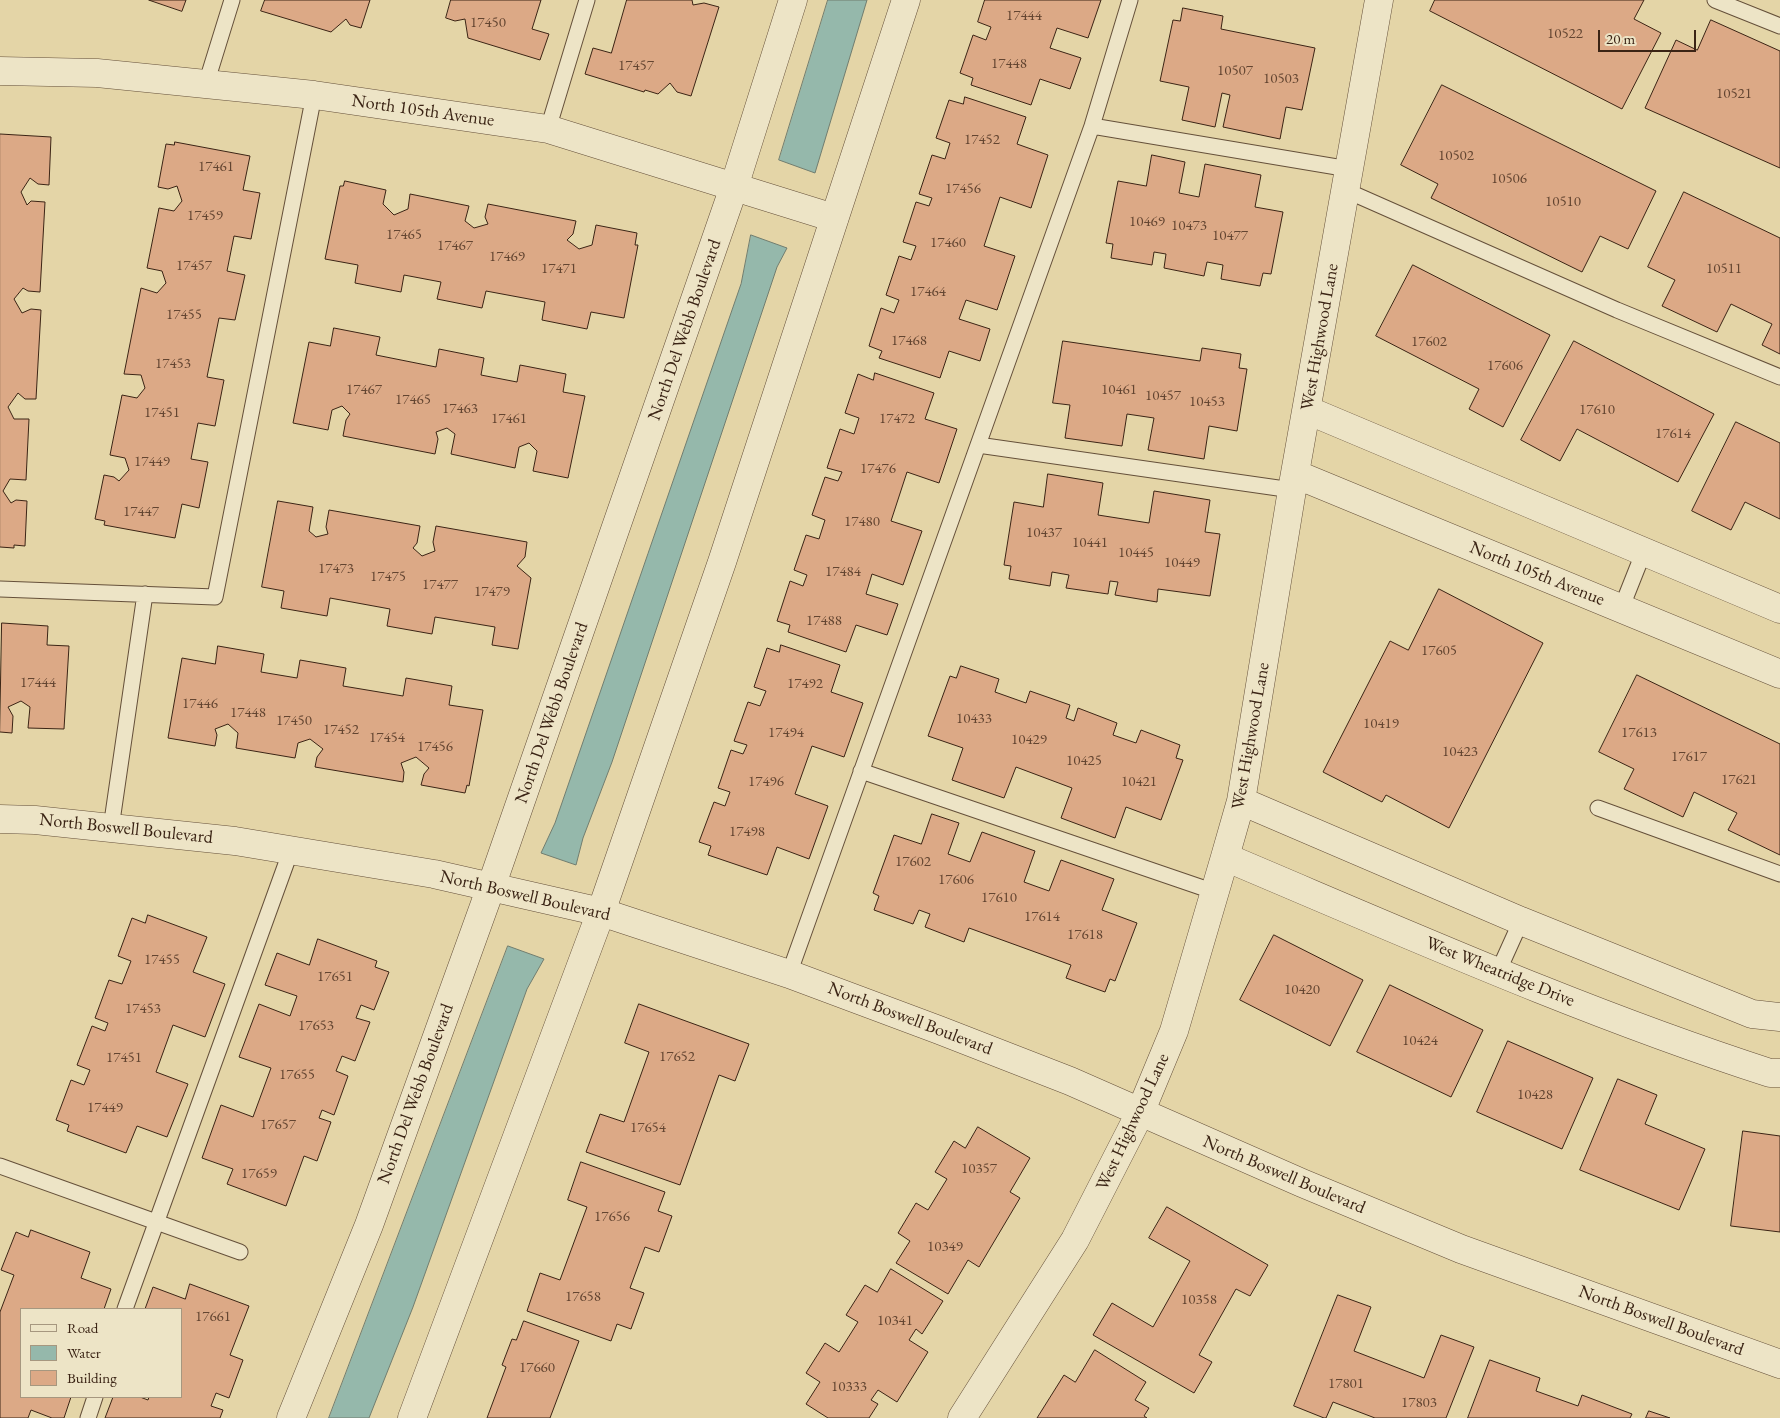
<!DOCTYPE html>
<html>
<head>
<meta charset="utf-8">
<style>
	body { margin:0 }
	#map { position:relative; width:1780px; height:1418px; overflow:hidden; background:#e4d5a7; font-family:"EB Garamond",serif }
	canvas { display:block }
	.legend { position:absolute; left:20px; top:1308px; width:162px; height:90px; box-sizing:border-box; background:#ede4c6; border:1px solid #a6977f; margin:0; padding:6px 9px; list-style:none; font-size:15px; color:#3b2415 }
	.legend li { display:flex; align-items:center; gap:10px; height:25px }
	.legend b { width:25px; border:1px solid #a6977f }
	.scale { position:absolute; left:1598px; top:30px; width:98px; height:22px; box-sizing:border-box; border:2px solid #3b2415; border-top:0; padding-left:6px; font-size:15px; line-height:18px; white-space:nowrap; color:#3b2415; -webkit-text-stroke:4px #ede4c6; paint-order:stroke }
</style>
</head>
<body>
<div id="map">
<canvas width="1780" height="1418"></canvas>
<ul class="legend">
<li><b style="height:6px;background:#ede4c6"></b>Road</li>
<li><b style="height:14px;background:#95b8ab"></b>Water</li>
<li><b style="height:14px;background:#dca986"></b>Building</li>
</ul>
<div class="scale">20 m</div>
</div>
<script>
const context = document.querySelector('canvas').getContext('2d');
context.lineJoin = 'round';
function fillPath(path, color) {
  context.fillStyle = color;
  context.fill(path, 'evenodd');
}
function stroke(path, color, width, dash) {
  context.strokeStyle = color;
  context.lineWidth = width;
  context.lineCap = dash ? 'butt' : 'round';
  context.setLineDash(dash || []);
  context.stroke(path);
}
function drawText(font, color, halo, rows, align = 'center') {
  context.font = font + ' "EB Garamond",serif';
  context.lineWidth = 4;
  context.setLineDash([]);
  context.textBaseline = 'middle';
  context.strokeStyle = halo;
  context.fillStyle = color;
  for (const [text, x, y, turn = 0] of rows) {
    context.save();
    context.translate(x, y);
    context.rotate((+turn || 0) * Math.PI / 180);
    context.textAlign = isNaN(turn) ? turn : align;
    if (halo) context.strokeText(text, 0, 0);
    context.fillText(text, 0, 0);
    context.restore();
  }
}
const water = new Path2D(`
	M828,0H867L815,173L779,160Z
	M751,235L787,248L777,267L612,762L583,838L576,865L541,853L555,823L741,284Z
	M508,946L544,959L527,989L413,1307L369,1418H329Z`);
fillPath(water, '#95b8ab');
stroke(water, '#717d6f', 1);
const building = new Path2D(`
	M149,0H186L182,11Z
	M265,0H370L361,28L350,25L346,19L331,32L261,11Z
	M451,0H541L532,29L549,34L540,60L468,38L465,19L455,21L446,18Z
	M627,0H692L693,5L704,3L719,7L691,96L677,92L670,83L658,94L645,90L644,92L585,74L593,48L611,53Z
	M985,0H1101L1088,38L1057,28L1050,48L1081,58L1070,89L1040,79L1031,105L971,85L973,78L960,73L973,35L986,40L991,27L978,22Z
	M1435,0H1644L1634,19L1661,33L1622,109L1430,11Z
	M1183,8L1223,16L1221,29L1315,48L1302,110L1286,107L1280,139L1223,127L1230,95L1222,93L1215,127L1182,120L1189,87L1160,81L1173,20L1180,21Z
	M1711,20L1780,51V168L1645,108L1676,40L1697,50Z
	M1442,85L1656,191L1628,249L1600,236L1582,272L1431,198L1438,184L1401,165Z
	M965,97L1026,117L1017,144L1048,155L1031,208L1000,197L984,246L1015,256L997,310L966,300L959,319L990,329L980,361L949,351L940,378L879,358L882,351L869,346L881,308L894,313L899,300L886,295L899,256L911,260L916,246L903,242L916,202L929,206L932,198L919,194L932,155L945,159L950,143L936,138L949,100L963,104Z
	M0,134L51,137L49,185L38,184L30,178L21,192L27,205L31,201L45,202L40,292L28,291L23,288L14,299L22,313L31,309L41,310L36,399H25L18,393L8,407L14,419H29L26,480L10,479L3,491L11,503L16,500L27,501L25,546L14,545V548L0,547Z
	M175,142L250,156L243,190L260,193L251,239L234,236L227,271L245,275L235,320L219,318L207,377L224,380L215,426L198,423L191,459L208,462L199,508L182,504L175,538L104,525L105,521L95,519L104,475L114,477L119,481L129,470L125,458L110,455L122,395L137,398L145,388L141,375L124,374L141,288L157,293L166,283L162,271L147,268L159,208L174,211L182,201L177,186L168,189L158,187L166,144L174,145Z
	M1152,155L1185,162L1179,193L1199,197L1205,164L1261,175L1255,207L1283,212L1271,274L1263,273L1260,286L1221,279L1223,265L1207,262L1204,276L1164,268L1166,254L1154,252L1152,265L1111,258L1113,244L1106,243L1118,181L1146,186Z
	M345,181L386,190L383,204L394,215L408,209L410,194L469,206L465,221L474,228L488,224L485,217L488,204L576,221L573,234L567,240L579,249L592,245L596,225L637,233L635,245H638L624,318L591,312L587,329L542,320L545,302L486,291L482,308L437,299L441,282L404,275L401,292L355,283L358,265L325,259L340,186H343Z
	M1684,192L1780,238V354L1762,345L1772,324L1731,304L1717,332L1662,306L1675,280L1648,267Z
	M1413,265L1550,335L1503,427L1469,409L1479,389L1376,336Z
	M334,328L380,337L376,355L436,367L439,349L484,358L481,375L517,382L520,365L566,374L563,392L585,396L568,478L533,471L537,451L529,443L519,447L515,468L451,454L455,434L447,428L436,432L438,439L435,454L343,436L346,420L350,414L342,406L332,410L328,430L293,423L309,342L330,346Z
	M1063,341L1200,361L1202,348L1241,354L1239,368L1247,369L1237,431L1209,426L1204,459L1148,450L1154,418L1127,414L1122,446L1065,438L1070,405L1053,403Z
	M1574,341L1714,414L1678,482L1577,429L1560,461L1521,440Z
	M875,373L934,393L925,419L957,429L939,483L907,472L891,521L922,531L903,585L872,574L866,594L898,604L887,635L856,625L846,652L788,632L790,625L777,621L790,581L803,586L807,575L794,570L806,535L819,539L825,520L812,515L825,477L838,481L842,472L827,468L840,429L854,434L859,418L845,413L858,374L873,380Z
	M1736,422L1780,443V519L1745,502L1731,530L1692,511Z
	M1048,474L1103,483L1098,515L1149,523L1154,491L1210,500L1205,532L1220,534L1210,596L1158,589L1157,602L1115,595L1118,582L1110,581L1108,594L1066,588L1069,575L1052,572L1050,586L1009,579L1011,566L1004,565L1014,502L1043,507Z
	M278,501L313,507L309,531L316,537L328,534L326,527L329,510L420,526L417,543L413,548L422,556L435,551L433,542L436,526L527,542L525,557L517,566L531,578L518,649L492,645L495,627L435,617L432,634L387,626L390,609L330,598L327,616L281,608L284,591L262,587Z
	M1439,589L1543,643L1449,828L1386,795L1382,802L1323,772L1390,641L1408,650Z
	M2,623L48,626L47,645L69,646L64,729L28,728L30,707L21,701L8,707L13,716L12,733L0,732Z
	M781,645L840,665L831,692L863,703L844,757L812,746L795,794L828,806L809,859L777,847L767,875L708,855L711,846L699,842L714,802L725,806L730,792L718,788L731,750L743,754L747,745L734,741L748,702L760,706L766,691L754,687L767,648L779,652Z
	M218,646L264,654L261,672L297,678L300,660L346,668L343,686L403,696L406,678L452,686L449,705L483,710L469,786L467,785L465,793L421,785L424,774L429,768L416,757L401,763L404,772L403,782L315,767L317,757L323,749L310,739L298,743L295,758L236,748L238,733L228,724L215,729L217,735L215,746L168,738L182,658L215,664Z
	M961,666L999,679L995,692L1026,703L1030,691L1070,705L1066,718L1074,721L1078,708L1117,723L1113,735L1136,743L1141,730L1180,745L1176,758L1183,760L1161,820L1126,807L1115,838L1061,818L1072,788L1016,767L1004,798L952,780L963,748L928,736L950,676L956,678Z
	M1637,675L1780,744V855L1728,830L1737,813L1694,792L1683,817L1624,789L1634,769L1599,752Z
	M932,814L959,823L948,854L970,862L982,832L1035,851L1024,882L1049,891L1061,860L1114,879L1102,910L1137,923L1115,981L1110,979L1105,992L1066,978L1071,965L969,928L964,942L925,927L930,914L919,910L913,924L874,910L879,896L873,893L894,835L921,844Z
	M148,915L207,937L193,972L225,984L205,1037L173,1025L156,1072L188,1084L167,1137L137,1126L126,1153L67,1131L69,1125L56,1120L71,1080L84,1085L90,1070L77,1065L92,1026L105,1031L108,1023L95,1018L109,980L122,984L131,961L118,956L132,918L145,923Z
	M1274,935L1363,980L1330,1046L1240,1000Z
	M318,939L377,961L375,967L389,972L374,1010L361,1005L356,1018L370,1022L355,1061L342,1056L336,1071L348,1076L334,1115L322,1110L319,1118L331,1122L317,1161L304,1156L286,1206L227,1184L233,1169L202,1158L221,1105L253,1117L271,1068L239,1057L259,1004L290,1016L297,996L265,985L277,953L309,965Z
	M1390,985L1483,1030L1451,1097L1357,1052Z
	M639,1004L749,1044L735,1081L719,1075L680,1185L586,1152L600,1114L624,1122L649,1052L625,1043Z
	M1508,1041L1593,1078L1562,1149L1477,1112Z
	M1618,1079L1657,1095L1645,1124L1705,1149L1679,1210L1580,1170Z
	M978,1127L1030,1158L1010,1192L1020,1198L979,1267L968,1260L948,1294L896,1263L910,1241L898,1233L916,1203L928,1210L947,1179L935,1172L954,1141L965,1148Z
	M1743,1131L1780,1136V1232L1731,1226Z
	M581,1162L665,1192L658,1211L672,1216L659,1252L645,1247L630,1288L644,1293L631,1329L617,1324L611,1341L527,1311L540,1273L560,1280L587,1207L568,1200Z
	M1167,1207L1268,1265L1250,1296L1236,1289L1199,1355L1212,1362L1194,1393L1093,1335L1112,1303L1153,1327L1190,1261L1149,1238Z
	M31,1230L90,1252L81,1278L111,1289L104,1309H21V1397H71L64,1418H52L31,1410L28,1418H0V1312L14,1275L1,1270L16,1232L28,1237Z
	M891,1269L943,1301L922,1334L916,1329L909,1340L928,1352L897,1402L878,1390L871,1400L878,1404L869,1418H828L806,1404L820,1382L806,1373L825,1343L839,1352L858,1322L846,1315L865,1285L877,1292Z
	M190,1284L249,1306L230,1355L243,1360L229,1398L216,1393L211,1406L223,1410L220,1418H105L113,1397H140L148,1400L149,1397H181V1309H145L153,1287L185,1299Z
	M1338,1295L1371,1307L1354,1351L1424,1378L1441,1335L1474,1347L1446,1418H1375L1333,1402L1326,1418H1324L1294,1406Z
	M524,1321L579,1341L550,1418H487L506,1367L502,1365L512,1339L516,1340Z
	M1095,1350L1146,1382L1135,1400L1149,1408L1144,1416L1147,1418H1037L1064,1375L1075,1382Z
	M1490,1360L1540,1378L1536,1391L1578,1406L1582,1395L1632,1414L1630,1418H1468Z
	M1649,1411L1670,1418H1646Z`);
fillPath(building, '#dca986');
stroke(building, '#3b2415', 1);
const service = new Path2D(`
	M1715,0L1780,26
	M206,84L232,0
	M1092,126L1349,169
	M548,129L587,0
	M1345,190L1617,310L1780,377
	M978,445L1292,490
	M0,589L215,597L314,95
	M1621,609L1644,551
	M861,771L1215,892
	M1598,808L1780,874
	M111,828L145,594
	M1498,972L1521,921
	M789,974L1092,126L1130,0
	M0,1166L240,1252
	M125,1309L291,850
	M88,1418L95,1397`);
const minor = new Path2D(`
	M0,71L97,73L314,95L548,129L834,218
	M1307,410L1780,609
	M1295,474L1780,674
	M1241,801L1521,921L1752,1014L1780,1017
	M1225,857C1405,933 1584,1013 1770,1073H1780
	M601,912L789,974L939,1030L1070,1081L1302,1183L1461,1249L1780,1364
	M962,1418L1075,1240L1140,1113L1174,1031L1225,857L1241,801L1292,490L1379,0`);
const tertiary = new Path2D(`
	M0,819L35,820L235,841L434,874L601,912
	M291,1418L369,1225L491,887L734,187L793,0
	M412,1418L601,912L722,562L906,0`);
stroke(service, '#65503a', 17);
stroke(minor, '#65503a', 29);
stroke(tertiary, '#65503a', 29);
stroke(service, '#ede4c6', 15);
stroke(minor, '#ede4c6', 28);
stroke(tertiary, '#ede4c6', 28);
drawText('15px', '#634531', null, [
	["17444",1024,16],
	["17450",488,23],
	["10522",1565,34],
	["17448",1009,64],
	["17457",636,66],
	["10507",1235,71],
	["10503",1281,79],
	["10521",1734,94],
	["17452",982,140],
	["10502",1456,156],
	["17461",216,167],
	["10506",1509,179],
	["17456",963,189],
	["10510",1563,202],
	["17459",205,216],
	["10469",1147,222],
	["10473",1189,226],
	["17465",404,235],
	["10477",1230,236],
	["17460",948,243],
	["17467",455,246],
	["17469",507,257],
	["17457",194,266],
	["17471",559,269],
	["10511",1724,269],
	["17464",928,292],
	["17455",184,315],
	["17468",909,341],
	["17602",1429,342],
	["17453",173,364],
	["17606",1505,366],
	["17467",364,390],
	["10461",1119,390],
	["10457",1163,396],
	["17465",413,400],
	["10453",1207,402],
	["17463",460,409],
	["17610",1597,410],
	["17451",162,413],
	["17461",509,419],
	["17472",897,419],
	["17614",1673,434],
	["17449",152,462],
	["17476",878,469],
	["17447",141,512],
	["17480",862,522],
	["10437",1044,533],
	["10441",1090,543],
	["10445",1136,553],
	["10449",1182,563],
	["17473",336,569],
	["17484",843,572],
	["17475",388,577],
	["17477",440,585],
	["17479",492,592],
	["17488",824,621],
	["17605",1439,651],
	["17444",38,683],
	["17492",805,684],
	["17446",200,704],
	["17448",248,713],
	["10433",974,719],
	["17450",294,721],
	["10419",1381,724],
	["17452",341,730],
	["17494",786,733],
	["17613",1639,733],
	["17454",387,738],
	["10429",1029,740],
	["17456",435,747],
	["10423",1460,752],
	["17617",1689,757],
	["10425",1084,761],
	["17621",1739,780],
	["17496",766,782],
	["10421",1139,782],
	["17498",747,832],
	["17602",913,862],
	["17606",956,880],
	["17610",999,898],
	["17614",1042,917],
	["17618",1085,935],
	["17455",162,960],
	["17651",335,977],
	["10420",1302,990],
	["17453",143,1009],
	["17653",316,1026],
	["10424",1420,1041],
	["17652",677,1057],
	["17451",124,1058],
	["17655",297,1075],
	["10428",1535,1095],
	["17449",105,1108],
	["17657",278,1125],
	["17654",648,1128],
	["10357",979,1169],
	["17659",259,1174],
	["17656",612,1217],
	["10349",945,1247],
	["17658",583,1297],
	["10358",1199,1300],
	["17661",213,1317],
	["10341",895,1321],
	["17660",537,1368],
	["17801",1346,1384],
	["10333",849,1387],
	["17803",1419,1403]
]);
drawText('18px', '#3b2415', '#ede4c6', [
	["North 105th Avenue",423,111,8],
	["North Del Webb Boulevard",685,330,-71],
	["West Highwood Lane",1320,337,-80],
	["North 105th Avenue",1537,574,22],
	["North Del Webb Boulevard",552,713,-71],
	["West Highwood Lane",1251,736,-80],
	["North Boswell Boulevard",126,829,6],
	["North Boswell Boulevard",525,896,13],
	["West Wheatridge Drive",1500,972,22],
	["North Boswell Boulevard",910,1019,21],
	["North Del Webb Boulevard",416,1094,-70],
	["West Highwood Lane",1133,1122,-65],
	["North Boswell Boulevard",1284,1175,23],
	["North Boswell Boulevard",1661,1321,20]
]);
</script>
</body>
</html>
